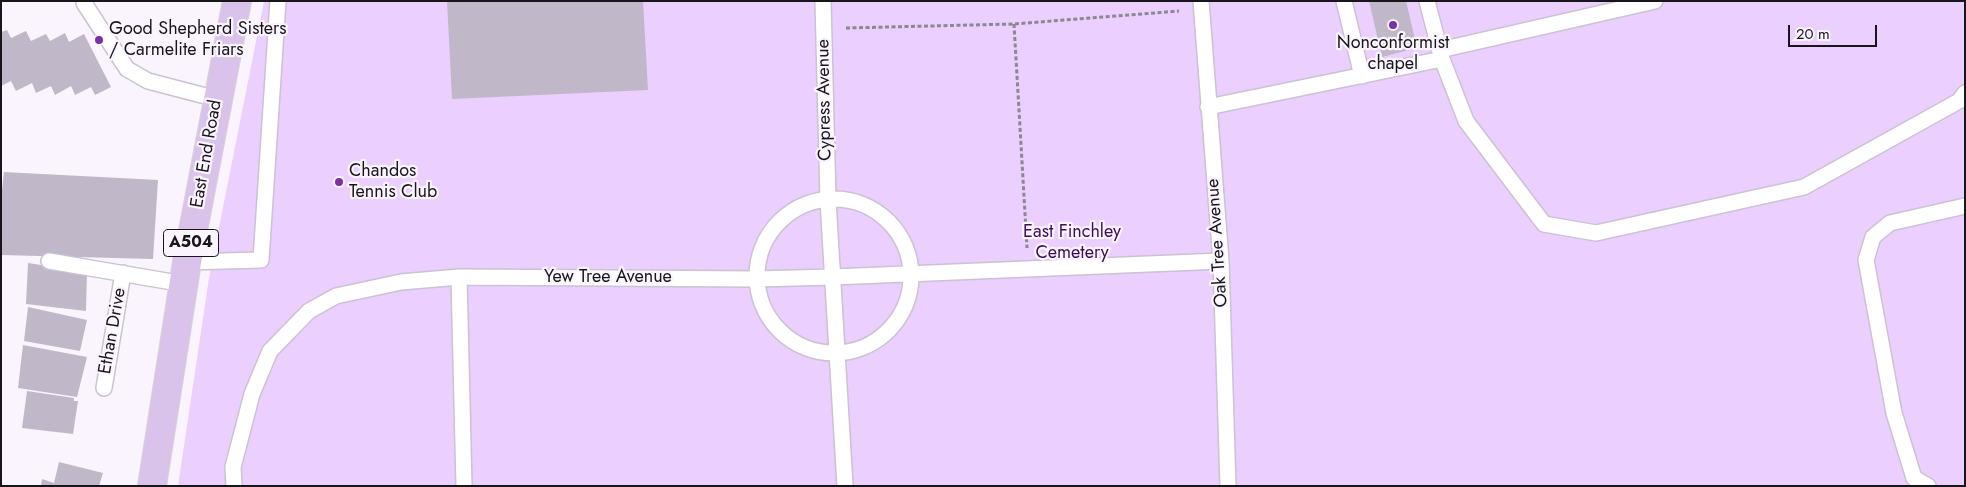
<!DOCTYPE html>
<style>
body{margin:0}
#map{position:relative;width:1966px;height:487px;overflow:hidden;background:#faf4fe;font-family:Jost,sans-serif}
canvas{display:block}
.frame{position:absolute;inset:0;border:2px solid #19161b;pointer-events:none}
.scale{position:absolute;left:1788px;top:25px;width:89px;height:22px;box-sizing:border-box;border:2px solid #19161b;border-top:0;padding-left:6px;font-size:15px;line-height:18px;white-space:nowrap;color:#19161b;-webkit-text-stroke:4px #faf4fe;paint-order:stroke}
</style>
<div id="map">
<canvas width="1966" height="487"></canvas>
<div class="frame"></div>
<div class="scale">20 m</div>
</div>
<script>
const c = document.querySelector('canvas').getContext('2d');
c.lineJoin = 'round';
function fillPath(path, color) { c.fillStyle = color; c.fill(path, 'evenodd'); }
const toPath = rows => new Path2D(rows.map(r => 'M' + r).join(''));
function stroke(path, color, width, dash) { c.strokeStyle = color; c.lineWidth = width; c.lineCap = dash ? 'butt' : 'round'; c.setLineDash(dash || []); c.stroke(path); }
function write(font, color, halo, rows, align = 'center') {
  c.font = font + ' Jost,sans-serif'; c.lineWidth = 4.5; c.setLineDash([]); c.textBaseline = 'middle'; c.strokeStyle = halo; c.fillStyle = color; for (const [text, x, y, turn = 0] of rows) {
    c.save(); c.translate(x, y); c.rotate((+turn || 0) * Math.PI / 180); c.textAlign = isNaN(turn) ? turn : align; if (halo) c.strokeText(text, 0, 0); c.fillText(text, 0, 0); c.restore();
  }
}
const green = toPath([
 [264,1,1965,1,1965,486,178,486,209,278]
]);
const building = toPath([
 [447,1,643,1,648,90,452,99],
 [1369,1,1406,1,1417,48,1382,57],
 [7,30,11,38,26,31,31,41,46,34,50,41,65,33,69,42,84,34,111,87,95,95,91,87,75,95,71,86,55,95,51,86,36,93,32,83,16,91,11,81,1,86,1,32],
 [4,172,158,180,153,259,1,255,1,199],
 [28,263,87,272,86,311,26,304],
 [28,307,87,320,80,351,24,341],
 [23,345,87,357,77,397,18,388],
 [27,391,74,398,74,401,78,401,73,434,22,428],
 [59,462,103,473,99,486,41,486,42,479,54,483]
]);
const path = toPath([
 [1014,24,1027,248],
 [846,28,1014,24,1179,11]
]);
const lane = toPath([
 [823,1,828,200,845,486],
 [1201,1,1221,261,1228,486],
 [1344,1,1362,76],
 [84,3,127,69,148,81,217,99],
 [1440,50,1655,1],
 [1442,59,1466,121,1544,224,1596,233,1804,187,1959,101,1965,93],
 [1208,107,1442,59,1427,1],
 '757 276a77 77 0 1 1 154 0a77 77 0 1 1-154 0Z',
 [49,261,184,284],
 [187,262,261,260,278,1],
 [459,277,464,486],
 [104,388,123,273],
 [234,486,233,467,252,394,270,351,309,311,336,296,401,282,459,277,757,279,833,277,1221,261],
 [1928,486,1914,478,1894,413,1866,260,1873,237,1890,223,1965,206]
]);
const primary = toPath([
 [152,486,187,262,237,1]
]);
const markers = [
 [1393,25,5,"#7931a3"],
 [99,40,5,"#7931a3"],
 [339,182,5,"#7931a3"]
];
const shields = [
 [191,243,55]
];
const shieldNames = [
 ["A504",191,243]
];
const poiNames = [
 ["Good Shepherd Sisters",109,30],
 ["/ Carmelite Friars",109,51],
 ["Nonconformist",1393,44,"center"],
 ["chapel",1393,65,"center"],
 ["Chandos",349,172],
 ["Tennis Club",349,193]
];
const streetNames = [
 ["Cypress Avenue",825,100,-91],
 ["East End Road",207,154,-80],
 ["Oak Tree Avenue",1218,243,-94],
 ["Yew Tree Avenue",608,278],
 ["Ethan Drive",113,331,-80]
];
const parkNames = [
 ["East Finchley",1072,233],
 ["Cemetery",1072,254]
];
fillPath(green, '#eacfff');
fillPath(building, '#c0b8c8');
stroke(lane, '#cbc2d2', 18);
stroke(primary, '#d6d5d6', 30);
stroke(path, '#8c888f', 3, [4, 2.5]);
stroke(lane, '#fff', 15);
stroke(primary, '#dac3eb', 28);
for (const [x, y, r, color] of markers) { const dot = new Path2D(); dot.arc(x, y, r, 0, 2 * Math.PI); c.fillStyle = color; c.fill(dot); stroke(dot, '#faf4fe', 2); }
for (const [x, y, w] of shields) { const box = new Path2D(); box.roundRect(x - w / 2, y - 13.5, w, 27, 4); c.fillStyle = '#faf4fe'; c.fill(box); stroke(box, '#19161b', 1); }
write('bold 16px', '#19161b', null, shieldNames);
write('18px', '#19161b', '#faf4fe', poiNames, 'left');
write('18px', '#19161b', '#faf4fe', streetNames);
write('18px', '#3f0b5a', '#faf4fe', parkNames);
</script>
